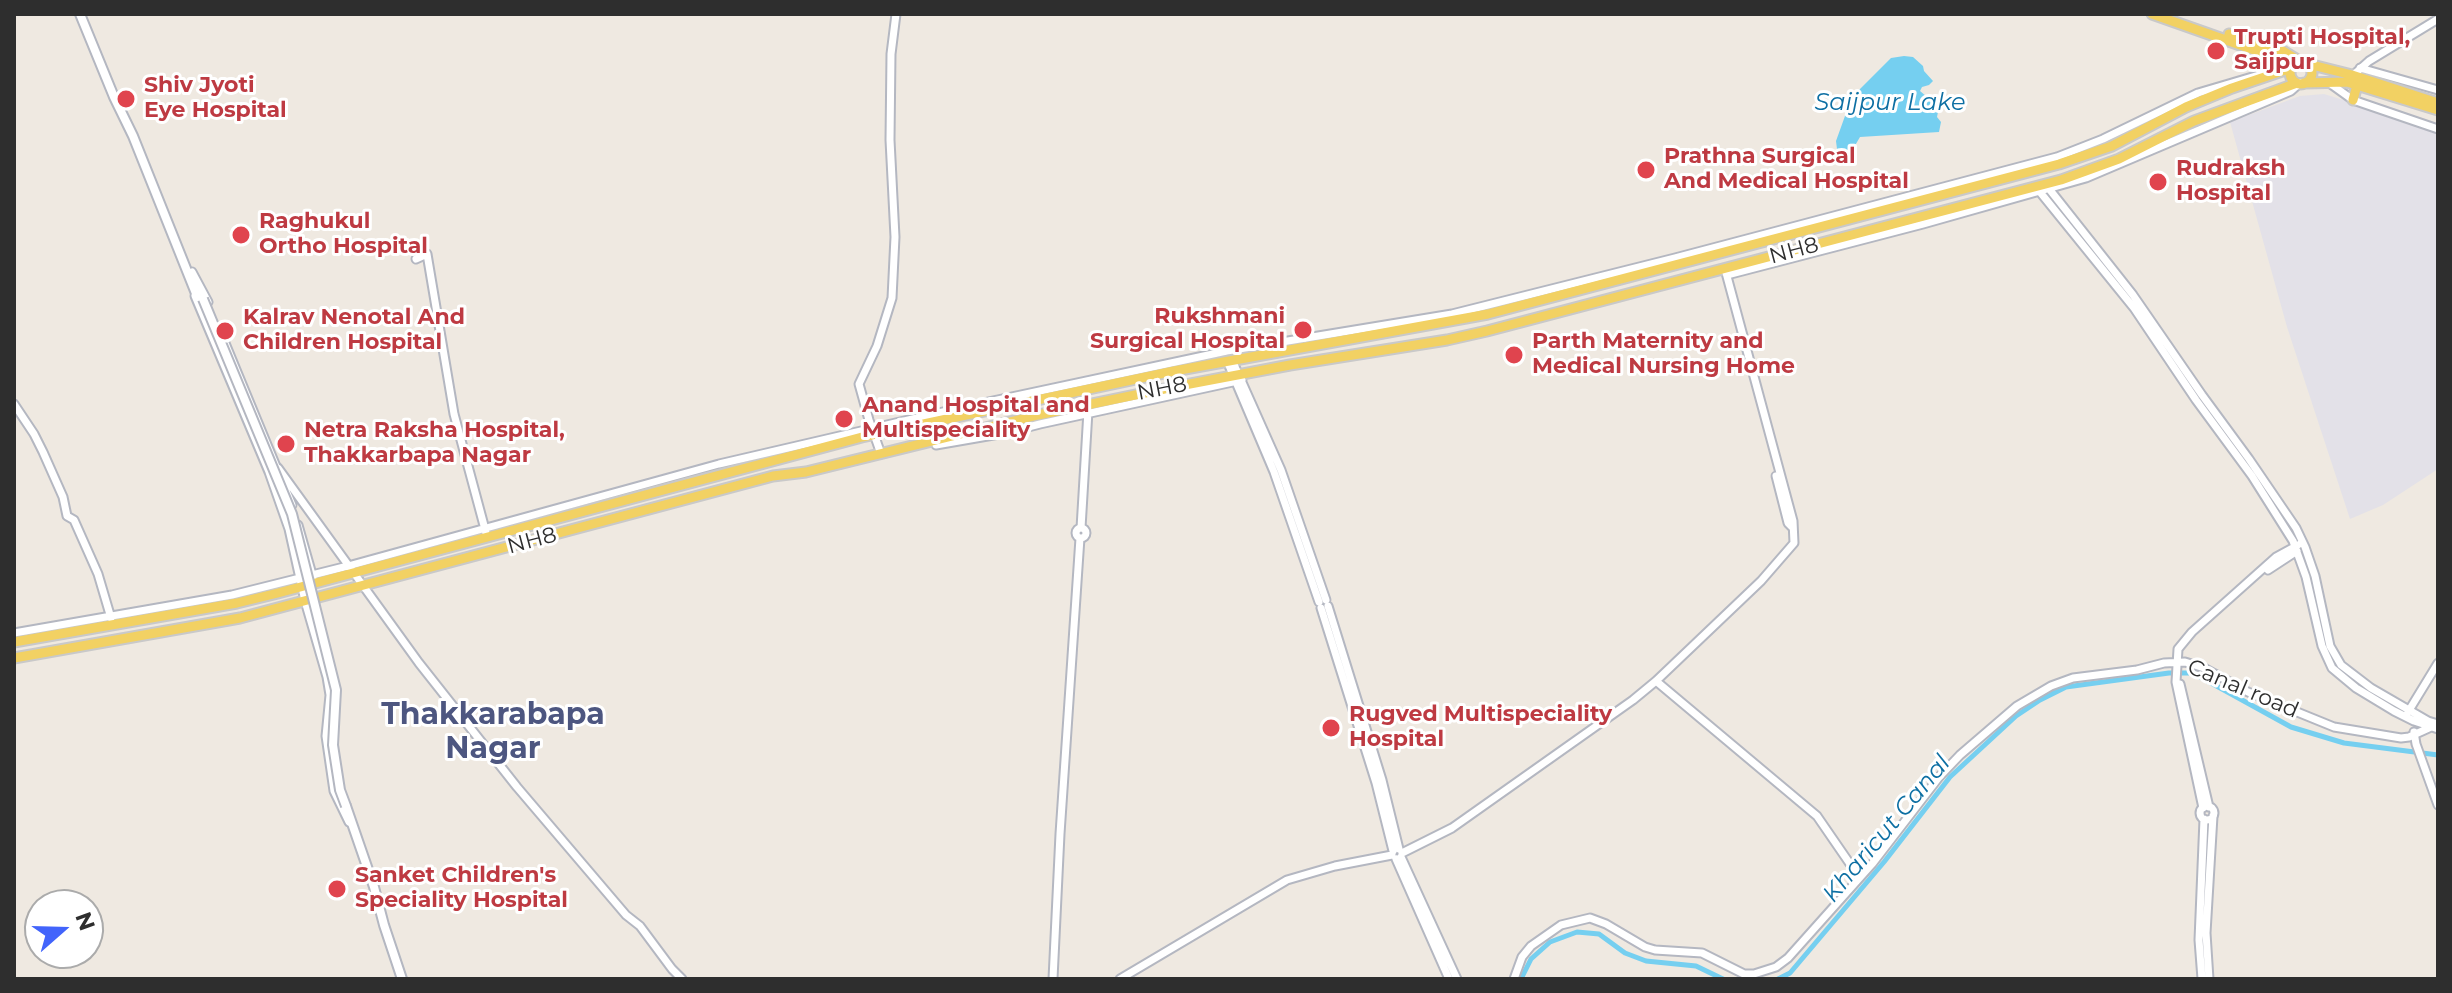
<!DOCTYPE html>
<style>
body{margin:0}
#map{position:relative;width:2452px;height:993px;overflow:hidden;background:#efe9e1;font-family:Montserrat,sans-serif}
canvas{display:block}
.frame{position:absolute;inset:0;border:16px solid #2e2e2e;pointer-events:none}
.north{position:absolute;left:24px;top:889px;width:80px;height:80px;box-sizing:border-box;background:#fff;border:2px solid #ababab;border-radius:50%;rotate:70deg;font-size:22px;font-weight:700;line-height:32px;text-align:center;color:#2e2e2e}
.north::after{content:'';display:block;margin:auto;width:28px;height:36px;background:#4264fb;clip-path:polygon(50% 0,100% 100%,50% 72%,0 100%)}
</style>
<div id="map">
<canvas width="2452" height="993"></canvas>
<div class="frame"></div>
<div class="north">N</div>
</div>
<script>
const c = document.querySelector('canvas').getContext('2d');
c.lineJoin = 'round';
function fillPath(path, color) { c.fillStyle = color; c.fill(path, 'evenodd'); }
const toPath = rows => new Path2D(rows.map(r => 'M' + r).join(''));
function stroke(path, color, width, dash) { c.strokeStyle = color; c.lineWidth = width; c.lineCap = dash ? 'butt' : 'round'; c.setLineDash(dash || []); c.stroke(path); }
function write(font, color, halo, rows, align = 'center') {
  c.font = font + ' Montserrat,sans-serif'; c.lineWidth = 6; c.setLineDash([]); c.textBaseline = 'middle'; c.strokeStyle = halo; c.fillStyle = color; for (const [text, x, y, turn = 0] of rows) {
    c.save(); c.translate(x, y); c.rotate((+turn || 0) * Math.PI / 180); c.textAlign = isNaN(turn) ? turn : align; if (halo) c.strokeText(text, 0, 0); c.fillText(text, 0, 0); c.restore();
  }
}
const industrial = toPath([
 [2324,94,2438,129,2438,469,2383,505,2350,519,2287,327,2230,122,2300,96]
]);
const water = toPath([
 [1904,56,1913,57,1923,66,1924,71,1933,81,1929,85,1922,87,1920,91,1939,107,1937,117,1941,122,1939,132,1860,137,1850,154,1842,154,1837,149,1836,141,1845,116,1858,91,1891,58]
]);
const canal = toPath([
 [1521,979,1531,959,1550,942,1577,932,1599,934,1625,953,1646,961,1696,966,1723,979],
 [1778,979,1790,973,1884,862,1950,777,2016,716,2040,700,2066,687,2169,673,2193,673,2291,727,2344,743,2438,755]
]);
const tertiary = toPath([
 [2360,68,2438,90],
 [2351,77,2369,61,2438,19],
 [2328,82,2353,100,2438,129],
 [2042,185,2040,192,2134,308,2196,400,2252,476,2293,541,2306,577,2322,646,2332,668,2356,688,2394,711,2414,721,2438,729],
 [2042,185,2050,190,2133,295,2202,395,2249,459,2296,528,2305,547,2315,576,2330,646,2341,665,2371,688,2428,721,2438,724],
 [416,259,427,254,454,414,486,533],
 [192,272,208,302],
 [1727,275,1923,224,2086,178,2291,91,2300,83],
 [195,296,269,472,289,529,305,601,327,677,330,695,326,736,334,791,349,822],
 [225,343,292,505],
 [1232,360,1281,470,1326,600],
 [1227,361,1274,472,1319,602],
 [14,404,34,434,43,452,63,497,67,516,74,520,98,574,111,618],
 [936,445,1005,433,1040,424,1242,380],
 [881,454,869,420,859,384,877,346,892,298,895,237,890,140,891,54,896,14],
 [269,472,278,468,419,663,517,787,626,915,640,926,672,969,682,979],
 [1776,476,1788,523,1792,527],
 [298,525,313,578],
 '1076 533a5 5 0 1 1 10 0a5 5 0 1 1-10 0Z',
 [1081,528,1088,411],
 [2268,570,2297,551],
 [1328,606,1382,780,1399,849],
 [1321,608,1376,783,1393,851],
 [14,633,232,595,348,566,719,464,960,408,1227,351,1452,314,1675,258,2057,157,2103,139,2198,93,2286,67],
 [1656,681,1817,816,1859,877],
 [2180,684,2209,807],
 [2408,712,2438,663],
 [2414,732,2416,744,2438,805],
 '2200 813a7 7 0 1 1 14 0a7 7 0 1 1-14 0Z',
 [2203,808,2176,682,2178,649,2192,632,2276,557,2298,545],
 [1402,853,1452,828,1633,700,1656,681,1761,581,1794,543,1793,521,1725,269],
 [1401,857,1457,979],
 [1396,859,1449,979],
 [1053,979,1060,834,1080,538],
 [1120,979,1287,880,1335,866,1392,855],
 [1514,979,1522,957,1531,946,1561,925,1590,918,1606,924,1645,947,1655,950,1702,953,1744,974,1754,974,1776,967,1788,958,1872,864,1939,777,1960,755,2017,706,2051,686,2073,678,2137,670,2164,663,2185,662,2204,668,2248,692,2334,727,2401,738,2409,737,2431,727],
 [2202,979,2199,940,2204,819],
 [2209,979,2206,933,2213,816]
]);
const secondary = toPath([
 [80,14,114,97,133,136,199,301],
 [346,806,374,887,384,925,402,979]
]);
const primary = toPath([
 [2152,14,2294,64],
 [2229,34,2283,51,2301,62],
 '2290 73a11 11 0 1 1 22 0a11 11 0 1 1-22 0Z',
 [2308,64,2352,75,2438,103],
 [2304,83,2347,82,2438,110],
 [2353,100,2357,85],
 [14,642,237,603,278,593,862,437,1174,371,1488,314,2059,164,2112,146,2186,107,2232,88,2291,68],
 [14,658,240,618,773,476,806,472,1038,415,1174,387,1290,365,1447,340,1487,331,2061,180,2119,159,2194,121,2297,83]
]);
const secondaryBridge = toPath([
 [203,299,292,514,336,690,333,745,340,790,346,806]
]);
const markers = [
 [2216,51,10,"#e0444e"],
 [126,99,10,"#e0444e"],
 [1646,170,10,"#e0444e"],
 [2158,182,10,"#e0444e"],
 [241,235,10,"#e0444e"],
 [1303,330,10,"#e0444e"],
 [225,331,10,"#e0444e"],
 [1514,355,10,"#e0444e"],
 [844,419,10,"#e0444e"],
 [286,444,10,"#e0444e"],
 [1331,728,10,"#e0444e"],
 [337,889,10,"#e0444e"]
];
const healthNames = [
 ["Trupti Hospital,",2234,38],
 ["Saijpur",2234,63],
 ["Shiv Jyoti",144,86],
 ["Eye Hospital",144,111],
 ["Prathna Surgical",1664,157],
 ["And Medical Hospital",1664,182],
 ["Rudraksh",2176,169],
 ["Hospital",2176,194],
 ["Raghukul",259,222],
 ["Ortho Hospital",259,247],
 ["Rukshmani",1285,317,"right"],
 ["Surgical Hospital",1285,342,"right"],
 ["Kalrav Nenotal And",243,318],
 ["Children Hospital",243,343],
 ["Parth Maternity and",1532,342],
 ["Medical Nursing Home",1532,367],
 ["Anand Hospital and",862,406],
 ["Multispeciality",862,431],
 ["Netra Raksha Hospital,",304,431],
 ["Thakkarbapa Nagar",304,456],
 ["Rugved Multispeciality",1349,715],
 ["Hospital",1349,740],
 ["Sanket Children's",355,876],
 ["Speciality Hospital",355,901]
];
const streetNames = [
 ["NH8",1794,251,-15],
 ["NH8",1162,389,-11],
 ["NH8",532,541,-15],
 ["Canal road",2243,689,23]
];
const waterNames = [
 ["Saijpur Lake",1890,103],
 ["Kharicut Canal",1887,829,-50]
];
const districtNames = [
 ["Thakkarabapa",493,715],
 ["Nagar",493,749]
];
fillPath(industrial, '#e3e1e8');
fillPath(water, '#75cff0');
stroke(canal, '#75cff0', 5);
stroke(tertiary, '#b4b7c1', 11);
stroke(secondary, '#b4b7c1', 12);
stroke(primary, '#c9c9c9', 13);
stroke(tertiary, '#fff', 7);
stroke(secondary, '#fff', 8);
stroke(primary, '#f2d163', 9);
stroke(secondaryBridge, '#b4b7c1', 12, []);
stroke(secondaryBridge, '#fff', 8);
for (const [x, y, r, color] of markers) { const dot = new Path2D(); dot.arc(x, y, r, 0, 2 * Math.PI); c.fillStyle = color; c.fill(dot); stroke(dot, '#fff', 3); }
write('bold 22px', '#be3a42', '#fff', healthNames, 'left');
write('22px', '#2e2e2e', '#fff', streetNames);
write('italic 24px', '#0d6fa3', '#fff', waterNames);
write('bold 30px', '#4d5680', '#fff', districtNames);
</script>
